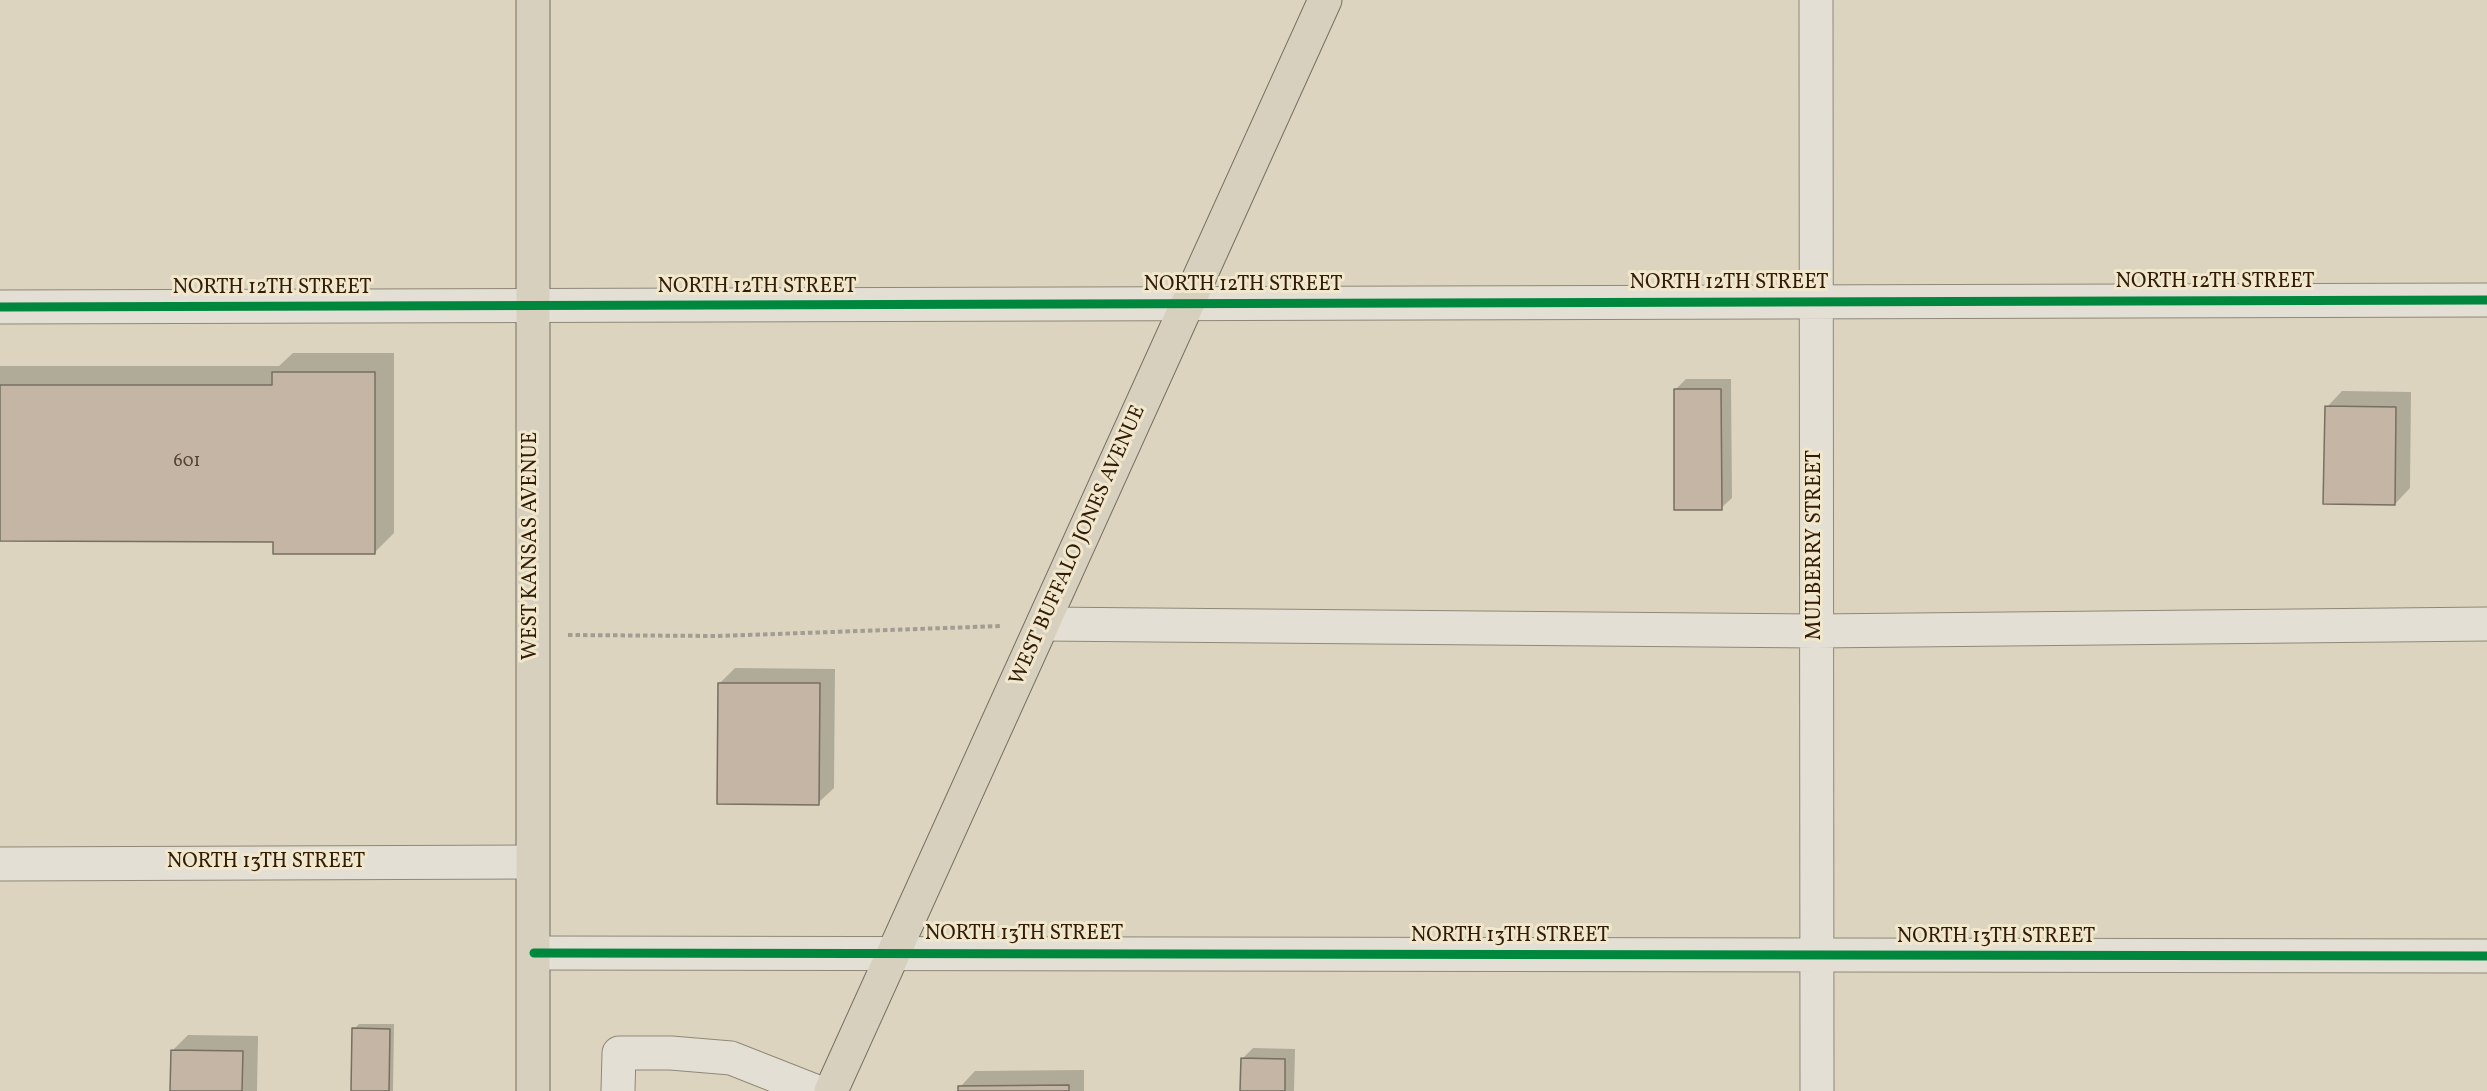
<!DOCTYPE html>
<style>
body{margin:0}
canvas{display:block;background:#dcd4be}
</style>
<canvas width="2487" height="1091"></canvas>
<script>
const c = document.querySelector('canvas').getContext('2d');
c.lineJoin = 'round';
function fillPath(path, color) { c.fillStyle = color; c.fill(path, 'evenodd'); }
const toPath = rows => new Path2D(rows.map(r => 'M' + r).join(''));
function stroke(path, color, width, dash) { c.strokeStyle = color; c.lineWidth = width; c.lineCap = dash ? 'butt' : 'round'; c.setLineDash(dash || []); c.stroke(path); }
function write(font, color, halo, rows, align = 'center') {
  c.font = font + ' Vollkorn,serif'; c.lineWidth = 6; c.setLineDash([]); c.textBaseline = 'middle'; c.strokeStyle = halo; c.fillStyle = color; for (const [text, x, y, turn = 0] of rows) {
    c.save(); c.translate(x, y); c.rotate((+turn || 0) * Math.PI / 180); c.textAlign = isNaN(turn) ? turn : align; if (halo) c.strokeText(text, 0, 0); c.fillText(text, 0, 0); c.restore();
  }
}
const shadow = toPath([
 [293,353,394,353,394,533,374,553,275,540,0,540,0,366,279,366],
 [1686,379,1731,379,1732,498,1721,508,1675,390],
 [2342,391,2411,392,2410,488,2395,504,2327,407],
 [735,668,835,669,834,788,818,803,719,684],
 [359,1024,394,1024,393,1091,353,1091,354,1029],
 [188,1035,258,1036,257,1091,172,1091,172,1051],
 [1253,1048,1295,1049,1294,1091,1241,1091,1242,1059],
 [1084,1070,1084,1091,960,1091,960,1087,975,1071]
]);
const building = toPath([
 [272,372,375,372,375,554,273,554,273,542,0,541,0,385,272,385,272,372],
 [1674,389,1721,389,1722,510,1674,510,1674,389],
 [2325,406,2396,407,2395,505,2323,504,2325,406],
 [718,683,820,683,819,805,717,804,718,683],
 [352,1028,390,1029,389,1091,351,1091,352,1028],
 [171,1050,243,1051,242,1091,170,1091,171,1050],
 [1241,1058,1285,1059,1285,1091,1240,1091,1241,1058],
 [1069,1085,1069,1091,958,1091,958,1086,1069,1085]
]);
const path = toPath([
 [568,635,718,636,1002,626]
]);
const minor = toPath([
 [1816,0,1817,1091],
 [0,307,2487,300],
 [1043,624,1816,631,2487,624],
 [0,864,532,862],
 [534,953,2487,956],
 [618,1091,619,1053,671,1053,731,1058,815,1091]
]);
const major = toPath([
 [533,0,533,1091],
 [831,1091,1325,0]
]);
const cycleway = toPath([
 [0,307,2487,300],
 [534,953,2487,956]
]);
const numberNames = [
 ["601",187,463]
];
const streetNames = [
 ["NORTH 12TH STREET",2215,283],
 ["NORTH 12TH STREET",1729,284],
 ["NORTH 12TH STREET",1243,286],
 ["NORTH 12TH STREET",757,288],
 ["NORTH 12TH STREET",272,289],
 ["MULBERRY STREET",1816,545,-90],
 ["WEST KANSAS AVENUE",532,546,-90],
 ["WEST BUFFALO JONES AVENUE",1079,546,-66],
 ["NORTH 13TH STREET",266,863],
 ["NORTH 13TH STREET",1024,935],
 ["NORTH 13TH STREET",1510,937],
 ["NORTH 13TH STREET",1996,938]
];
fillPath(shadow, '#0003');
fillPath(building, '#c4b5a5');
stroke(building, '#776f61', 1.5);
stroke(minor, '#8f8879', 35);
stroke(major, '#776f61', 35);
stroke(path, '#a29d92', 4, [4.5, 3]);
stroke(minor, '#e4dfd4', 33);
stroke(major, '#d8d0bf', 33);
stroke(cycleway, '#00873e', 9);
write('18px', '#56422f', null, numberNames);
write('21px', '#311c08', '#f1e7cc', streetNames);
</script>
